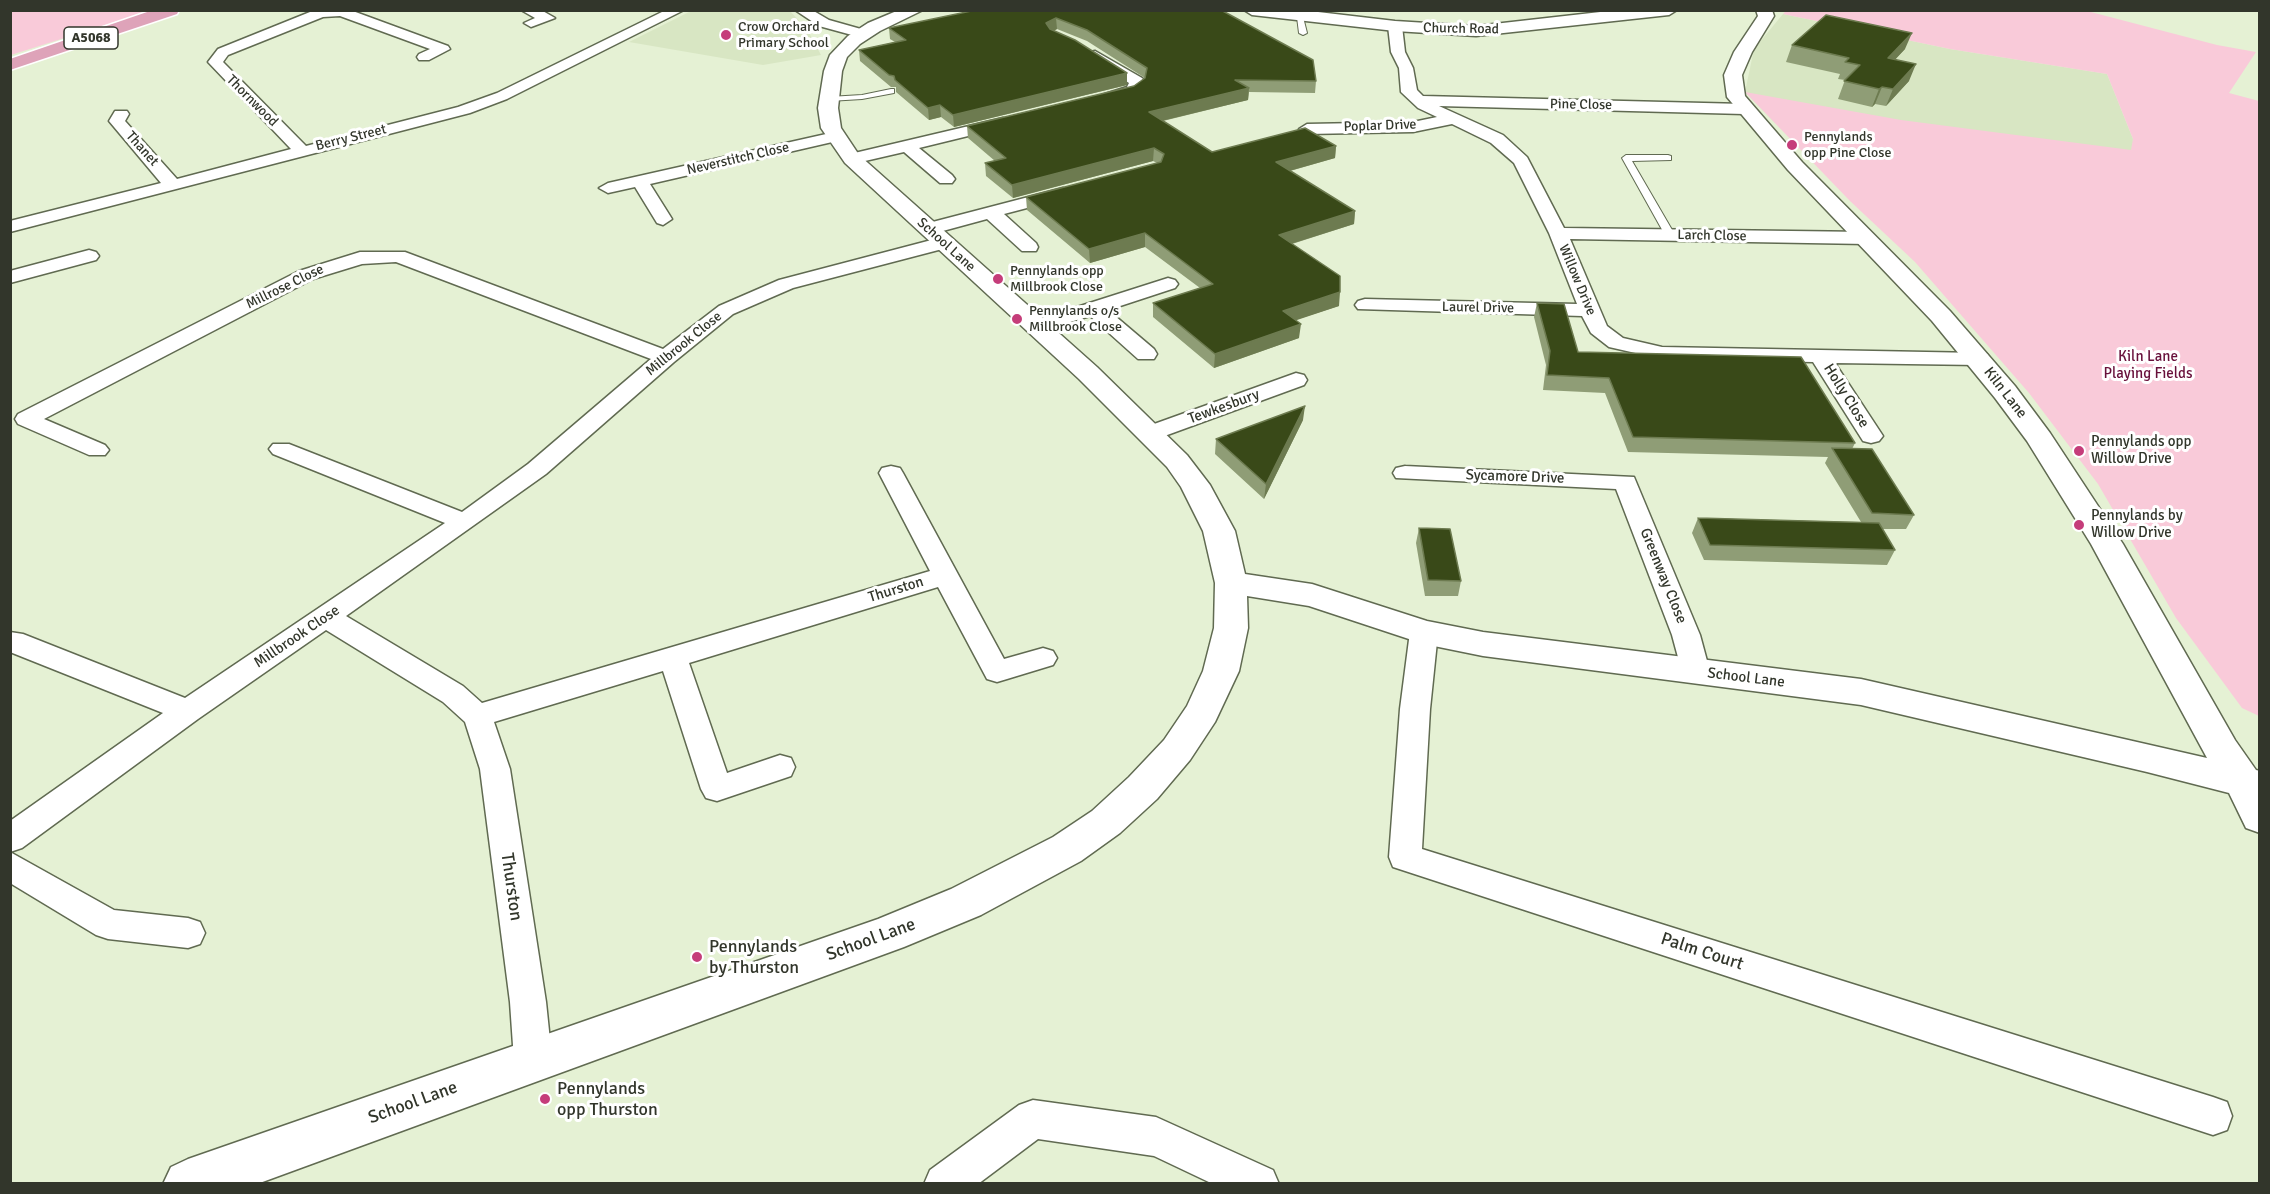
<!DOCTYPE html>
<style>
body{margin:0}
#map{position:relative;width:2270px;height:1194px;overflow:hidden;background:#e5f1d4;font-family:Signika,sans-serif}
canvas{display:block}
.frame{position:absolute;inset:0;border:12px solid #32362b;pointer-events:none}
</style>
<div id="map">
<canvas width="2270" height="1194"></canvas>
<div class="frame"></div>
</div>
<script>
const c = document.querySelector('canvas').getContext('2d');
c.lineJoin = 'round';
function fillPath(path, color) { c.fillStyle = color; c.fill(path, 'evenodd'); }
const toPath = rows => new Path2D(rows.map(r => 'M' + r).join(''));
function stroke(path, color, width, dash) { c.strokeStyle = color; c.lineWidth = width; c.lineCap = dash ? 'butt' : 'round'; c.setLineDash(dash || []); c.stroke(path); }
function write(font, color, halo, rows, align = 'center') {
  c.font = font + ' Signika,sans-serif'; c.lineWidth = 6; c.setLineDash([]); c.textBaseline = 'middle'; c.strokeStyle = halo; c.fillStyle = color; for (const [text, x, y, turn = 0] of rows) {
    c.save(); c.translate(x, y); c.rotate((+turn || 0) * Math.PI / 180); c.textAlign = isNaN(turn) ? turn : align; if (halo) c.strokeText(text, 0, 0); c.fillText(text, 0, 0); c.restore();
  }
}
const built = toPath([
 [693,10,790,11,807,29,821,55,763,65,629,42],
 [1783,14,1950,49,2107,74,2133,139,2126,257,1775,123,1745,92,1754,49]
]);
const green = toPath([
 [11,10,149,10,149,11,11,55],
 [1787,10,2087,11,2217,45,2256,52,2229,93,2259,101,2259,716,2242,708,2176,618,2098,484,2029,393,1915,262,1850,201,1745,92,1901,120,2131,150,2133,139,2107,74,1950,49,1783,14]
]);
const lane = toPath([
 [1300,15,1303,17,1307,33,1303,35,1299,33,1297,17,1300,15],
 [891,89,894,89,894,93,862,99,829,101,825,99,829,97,862,95,891,89],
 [1668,155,1671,156,1671,160,1632,161,1675,235,1670,238,1665,235,1622,158,1626,155,1668,155]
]);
const street = toPath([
 [315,10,350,10,448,46,450,49,429,60,419,60,417,57,419,54,430,49,340,16,323,17,228,55,223,62,306,146,458,107,497,93,666,10,684,10,507,99,470,113,10,232,10,221,161,183,109,121,115,111,127,111,129,114,125,121,177,179,291,149,208,62,218,49,315,10],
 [521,10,541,10,555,18,531,27,524,23,535,18,521,10],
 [795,10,812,10,829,20,868,31,870,34,863,38,819,26,795,10],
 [1395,22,1402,26,1405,52,1413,68,1417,90,1423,96,1744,104,1752,109,1744,114,1439,106,1503,135,1527,157,1564,228,1867,232,1876,238,1867,244,1570,239,1607,326,1623,338,1662,347,1979,353,1987,354,1990,359,1987,364,1979,365,1835,363,1883,436,1879,441,1871,443,1863,441,1813,362,1662,359,1609,347,1591,333,1582,316,1358,309,1355,305,1358,301,1365,299,1577,304,1549,233,1514,163,1491,143,1452,124,1413,132,1307,134,1299,129,1307,124,1413,122,1437,117,1418,108,1401,92,1399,68,1391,52,1388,26,1395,22],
 [1095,51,1142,78,1145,81,1139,93,1108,103,1102,101,1100,98,1102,95,1127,87,1129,83,1090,58,1088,55,1090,52,1095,51],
 [1003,118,1009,120,1011,123,1009,126,919,148,952,175,955,179,952,183,940,183,904,152,852,164,844,159,846,155,1003,118],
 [835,132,843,137,841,140,650,184,672,219,663,225,657,223,635,187,608,193,599,188,608,183,835,132],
 [1063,188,1072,193,1069,197,1004,214,1036,243,1038,247,1036,251,1022,251,987,219,928,235,919,229,921,225,1063,188],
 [943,237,950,239,952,243,950,247,793,288,733,314,674,362,546,474,346,616,463,686,482,703,930,571,879,473,882,468,891,466,900,468,903,473,1004,659,1043,648,1053,651,1057,658,1053,665,1007,679,997,682,987,679,938,587,689,663,727,773,780,755,791,758,795,767,791,776,717,801,706,798,701,789,663,671,494,722,510,769,546,1002,552,1060,546,1073,533,1078,520,1073,514,1060,510,1002,480,769,465,722,443,702,326,630,198,719,22,848,10,852,10,821,163,713,10,652,10,632,23,634,185,698,445,523,273,454,269,449,273,444,289,444,462,512,528,464,651,359,396,262,362,264,313,279,44,419,105,445,109,450,105,455,89,455,18,424,15,419,18,414,299,271,360,252,405,252,663,349,719,306,779,280,943,237],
 [89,250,96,252,99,256,96,260,10,283,10,271,89,250],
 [1168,278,1175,280,1178,284,1175,288,1108,310,1154,349,1157,354,1154,359,1138,359,1090,316,1037,332,1030,330,1027,326,1030,322,1168,278],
 [1296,373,1304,375,1307,380,1304,385,1159,438,1143,438,1139,433,1143,428,1296,373],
 [1405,466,1634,477,1700,635,1710,672,1706,679,1696,682,1686,679,1682,672,1672,635,1616,489,1396,478,1393,473,1396,468,1405,466],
 [1424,622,1434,625,1438,632,1430,709,1422,849,2213,1097,2227,1102,2232,1116,2227,1130,2213,1135,1393,867,1389,857,1400,709,1410,632,1414,625,1424,622],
 [10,852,114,910,188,918,200,922,205,933,200,944,188,948,108,939,96,935,10,883,10,852],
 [1033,1100,1156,1117,1273,1170,1279,1184,1213,1184,1154,1156,1038,1139,978,1184,924,1184,930,1170,1019,1105,1033,1100]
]);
const secondary = toPath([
 [899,10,923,10,880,31,860,44,847,57,842,71,838,108,841,128,859,155,1097,367,1187,455,1210,485,1235,531,1245,574,1312,584,1427,621,1483,632,1861,679,2207,758,2091,544,2027,441,1995,398,1932,321,1788,170,1727,97,1724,75,1734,52,1758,16,1756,10,1772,10,1774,16,1752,52,1742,75,1745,96,1802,162,1950,311,2015,386,2050,433,2123,544,2235,740,2256,770,2260,771,2260,833,2246,828,2229,793,2147,772,1861,705,1483,656,1424,644,1309,606,1247,596,1248,628,1239,671,1215,722,1190,760,1157,799,1120,833,1081,861,981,915,904,947,257,1184,163,1184,171,1167,188,1159,878,919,951,889,1053,837,1092,811,1129,777,1164,740,1187,706,1203,671,1214,628,1215,583,1203,531,1181,487,1167,467,1079,379,845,163,821,128,818,108,824,71,830,55,848,36,868,23,899,10],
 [1244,10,1301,10,1395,21,1476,26,1618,10,1677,10,1669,15,1476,36,1395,31,1252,15,1244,10]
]);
const primary = toPath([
 [153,10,179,10,177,14,10,70,10,59,153,10]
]);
const wall = toPath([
 [976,10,1221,10,1316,81,1315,93,1249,92,1248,100,1163,121,1212,152,1336,146,1335,158,1290,171,1355,211,1354,224,1292,244,1339,306,1295,320,1299,338,1214,368,1153,317,1153,303,1200,288,1145,247,1090,263,1027,210,1026,197,1157,163,1153,161,1013,198,986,176,985,163,995,161,968,138,967,126,1134,86,1145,78,1087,41,1057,29,1054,31,1127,73,1127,85,954,127,941,117,929,120,896,92,896,87,891,87,860,61,859,50,895,42,890,39,889,28],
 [1792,45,1905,49,1895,59,1909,81,1886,106,1875,104,1872,107,1838,99,1845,80,1838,79,1840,74,1786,62],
 [1537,303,1578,352,1855,443,1852,449,1914,515,1906,529,1882,529,1895,550,1887,565,1704,560,1692,533,1698,518,1861,522,1825,463,1828,457,1628,452,1605,393,1543,390,1546,365,1534,317],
 [1303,420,1264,499,1215,454,1216,439],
 [1419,528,1461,581,1458,596,1425,596,1416,543]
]);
const shadedWall = toPath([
 [1056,18,1057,29,1047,34,1046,23],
 [1912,33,1905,49,1881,75,1888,58],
 [1916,64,1909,81,1886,106,1893,89],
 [1127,73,1127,85,954,127,953,115],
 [1882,87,1875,104,1872,107,1879,89],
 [1249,88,1248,100,1149,124,1149,112],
 [940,105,941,117,929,120,928,108],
 [1336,146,1335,158,1275,175,1276,162],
 [1154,148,1153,161,1013,198,1012,185],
 [1355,211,1354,224,1278,248,1279,235],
 [1145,233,1145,247,1090,263,1089,249],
 [1340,292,1339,306,1282,325,1283,311],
 [1301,324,1299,338,1214,368,1215,354],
 [1305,406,1303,420,1264,499,1266,484]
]);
const building = toPath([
 [976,10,1221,10,1313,60,1316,81,1235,80,1249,88,1149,112,1212,152,1305,128,1336,146,1276,162,1355,211,1279,235,1340,276,1340,292,1283,311,1301,324,1215,354,1153,303,1213,284,1145,233,1089,249,1026,197,1161,162,1164,154,1154,148,1012,185,985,163,1006,158,967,126,1134,86,1145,78,1147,68,1087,30,1056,18,1046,23,1050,29,1075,40,1127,73,953,115,940,105,928,108,895,80,894,76,889,75,859,50,906,40,889,28,976,10],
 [1826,15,1912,33,1888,58,1916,64,1893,89,1882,87,1879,89,1844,81,1860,65,1845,62,1849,58,1792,45,1826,15],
 [1537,303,1564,304,1578,352,1801,357,1855,443,1633,437,1609,378,1547,375,1550,351,1537,303],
 [1305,406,1266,484,1216,439,1240,430,1305,406],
 [1832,448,1872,449,1914,515,1872,513,1832,448],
 [1698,518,1879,523,1895,550,1710,545,1698,518],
 [1419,528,1450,529,1461,581,1428,580,1419,528]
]);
const markers = [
 [726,35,6,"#c53d7a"],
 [1792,145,6,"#c53d7a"],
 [998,279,6,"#c53d7a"],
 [1017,319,6,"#c53d7a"],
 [2079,451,6,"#c53d7a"],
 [2079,525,6,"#c53d7a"],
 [697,957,6,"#c53d7a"],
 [545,1099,6,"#c53d7a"]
];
const farPoinames = [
 ["Crow Orchard",738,27],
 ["Primary School",738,43],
 ["Pennylands",1804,137],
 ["opp Pine Close",1804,153],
 ["Pennylands opp",1010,271],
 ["Millbrook Close",1010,287],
 ["Pennylands o/s",1029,311],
 ["Millbrook Close",1029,327]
];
const farStreetnames = [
 ["Church Road",1461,29,1],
 ["Thornwood",252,101,45],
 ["Pine Close",1581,105,1],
 ["Poplar Drive",1380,126,-2],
 ["Berry Street",351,138,-14],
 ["Thanet",142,149,48],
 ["Neverstitch Close",738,159,-13],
 ["Larch Close",1712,236,1],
 ["School Lane",946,245,42],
 ["Willow Drive",1577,280,67],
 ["Millrose Close",285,287,-26],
 ["Laurel Drive",1478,308,1],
 ["Millbrook Close",684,344,-39]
];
const shields = [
 [91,38,54]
];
const shieldNames = [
 ["A5068",91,38]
];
const parkNames = [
 ["Kiln Lane",2148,357],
 ["Playing Fields",2148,374]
];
const streetNames = [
 ["Kiln Lane",2005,393,52],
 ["Holly Close",1846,396,58],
 ["Tewkesbury",1224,407,-20],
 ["Sycamore Drive",1515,477,2],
 ["Greenway Close",1663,576,68],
 ["Thurston",896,590,-17],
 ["Millbrook Close",297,637,-34],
 ["School Lane",1746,678,7]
];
const poiNames = [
 ["Pennylands opp",2091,442],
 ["Willow Drive",2091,459],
 ["Pennylands by",2091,516],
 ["Willow Drive",2091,533]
];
const nearStreetnames = [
 ["Thurston",511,887,82],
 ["School Lane",871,940,-20],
 ["Palm Court",1702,952,18],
 ["School Lane",413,1103,-20]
];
const nearPoinames = [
 ["Pennylands",709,947],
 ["by Thurston",709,968],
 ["Pennylands",557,1089],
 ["opp Thurston",557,1110]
];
fillPath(built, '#d8e6c3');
fillPath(green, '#f9cad9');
stroke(lane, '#606a51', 2);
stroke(street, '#606a51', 3);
stroke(secondary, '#606a51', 3);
stroke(primary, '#fff', 3);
fillPath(lane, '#fff');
fillPath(street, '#fff');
fillPath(secondary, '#fff');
fillPath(primary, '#dea3b9');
fillPath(wall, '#8f9d76');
fillPath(shadedWall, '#6d7b50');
fillPath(building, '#394918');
stroke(building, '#6d7b50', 1.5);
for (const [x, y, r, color] of markers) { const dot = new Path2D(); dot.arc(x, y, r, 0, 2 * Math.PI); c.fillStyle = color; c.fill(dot); stroke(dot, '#fff', 2); }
write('14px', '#32362b', '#fff', farPoinames, 'left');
write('14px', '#32362b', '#fff', farStreetnames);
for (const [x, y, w] of shields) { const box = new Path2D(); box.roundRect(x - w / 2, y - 11, w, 22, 4.5); c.fillStyle = '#fff'; c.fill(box); stroke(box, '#32362b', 1.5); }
write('bold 14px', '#32362b', null, shieldNames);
write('15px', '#68103b', '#fff', parkNames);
write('15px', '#32362b', '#fff', streetNames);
write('15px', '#32362b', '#fff', poiNames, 'left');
write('18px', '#32362b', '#fff', nearStreetnames);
write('18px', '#32362b', '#fff', nearPoinames, 'left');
</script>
